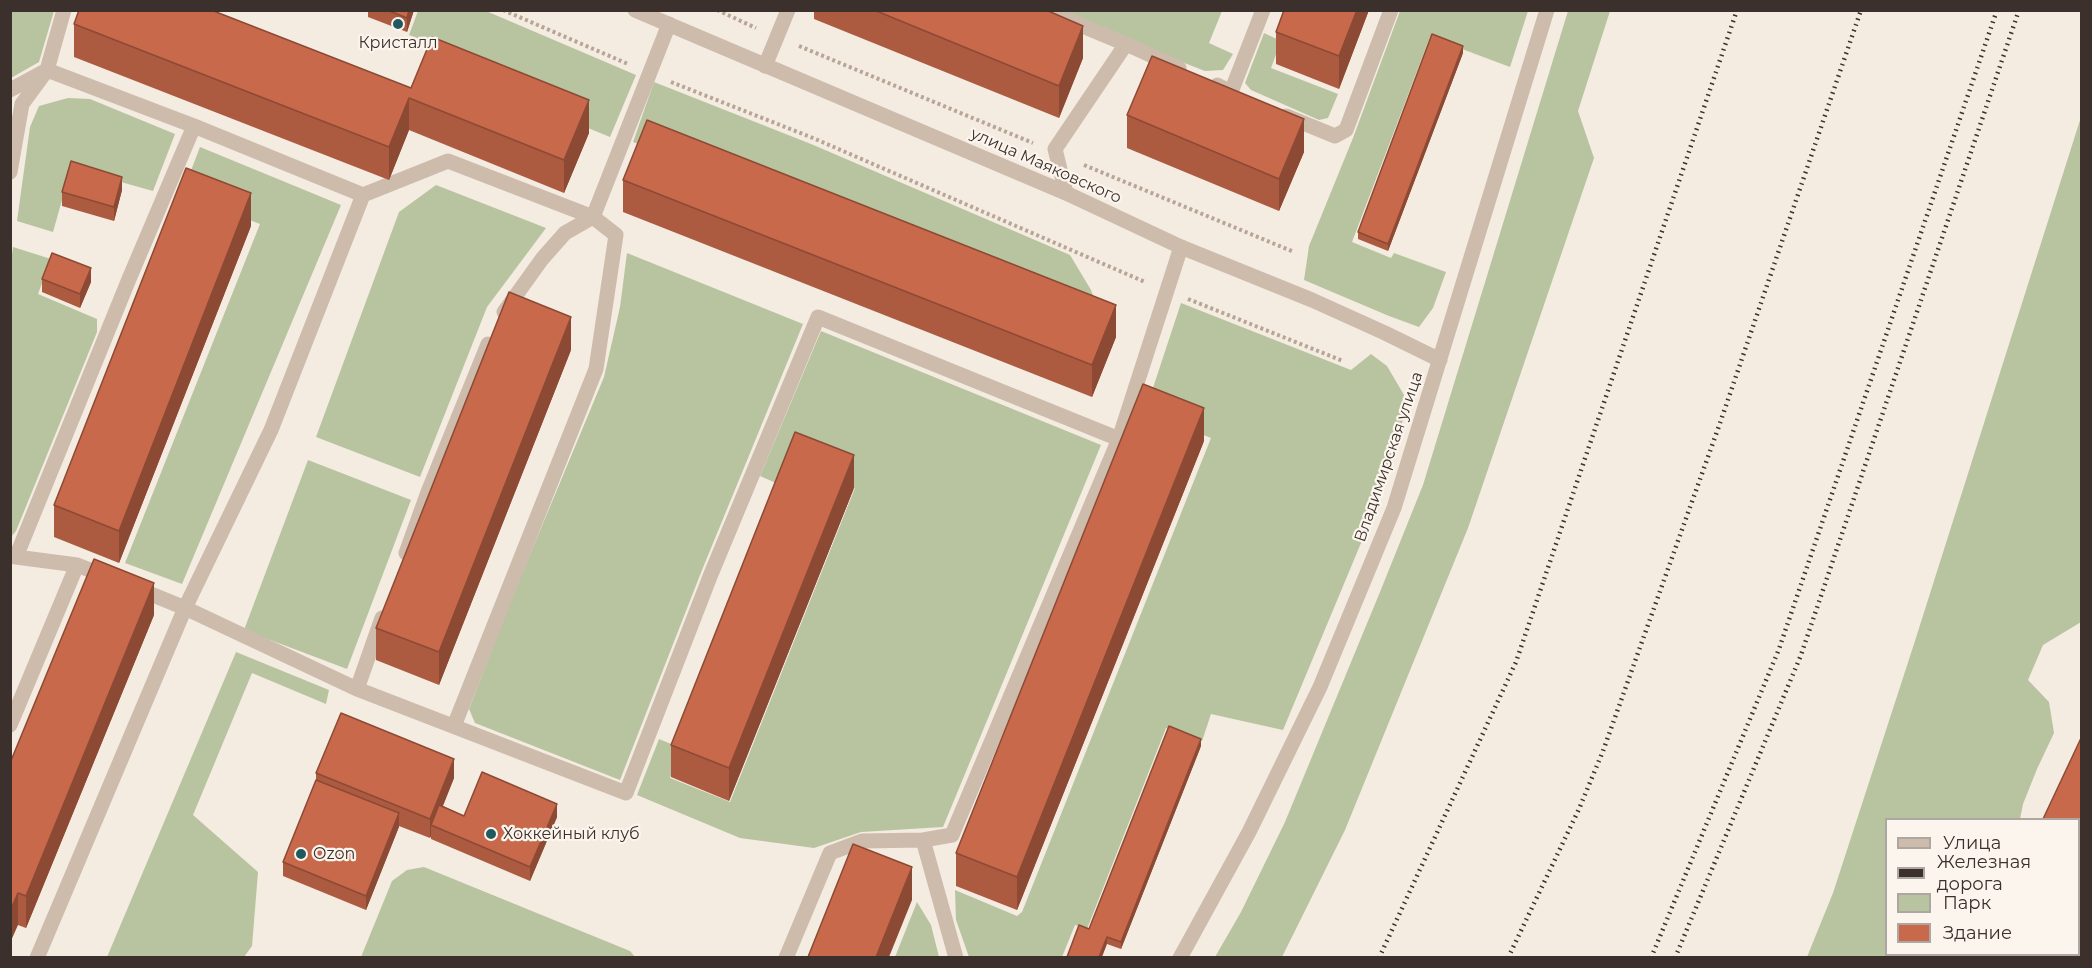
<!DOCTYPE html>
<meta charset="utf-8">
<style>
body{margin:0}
#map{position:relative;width:2092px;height:968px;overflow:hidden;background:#f4ebe1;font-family:Montserrat,sans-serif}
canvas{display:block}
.frame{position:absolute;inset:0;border:12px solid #3b302b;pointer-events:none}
.legend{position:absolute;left:1885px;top:818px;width:195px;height:138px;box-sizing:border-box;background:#fbf5ee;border:2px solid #aea6a0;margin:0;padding:8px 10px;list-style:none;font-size:18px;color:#3b302b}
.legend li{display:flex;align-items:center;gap:12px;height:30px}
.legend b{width:30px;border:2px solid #aea6a0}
</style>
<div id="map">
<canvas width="2092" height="968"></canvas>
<div class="frame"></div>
<ul class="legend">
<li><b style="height:8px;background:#cdbbac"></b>Улица</li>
<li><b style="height:8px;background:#3b302b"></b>Железная дорога</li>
<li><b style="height:16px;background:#b8c4a0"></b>Парк</li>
<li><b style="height:16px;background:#c8694b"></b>Здание</li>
</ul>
</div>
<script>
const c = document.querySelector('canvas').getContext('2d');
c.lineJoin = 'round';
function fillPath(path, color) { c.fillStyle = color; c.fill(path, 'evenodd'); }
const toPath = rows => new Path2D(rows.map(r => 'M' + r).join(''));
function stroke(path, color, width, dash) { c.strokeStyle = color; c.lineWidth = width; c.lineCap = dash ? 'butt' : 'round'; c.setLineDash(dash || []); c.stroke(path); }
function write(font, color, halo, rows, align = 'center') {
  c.font = font + ' Montserrat,sans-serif'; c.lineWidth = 4.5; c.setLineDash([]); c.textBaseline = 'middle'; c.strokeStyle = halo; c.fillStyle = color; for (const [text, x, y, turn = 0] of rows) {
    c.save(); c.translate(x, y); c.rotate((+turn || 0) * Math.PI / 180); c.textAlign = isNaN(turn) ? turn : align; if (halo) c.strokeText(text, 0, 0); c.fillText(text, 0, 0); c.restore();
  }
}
const green = toPath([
 [11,10,54,11,39,62,11,78],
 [418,11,486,11,636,75,610,137,434,65,442,48,409,35],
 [1063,11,1222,11,1209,43,1233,54,1223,70,1205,71,1169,57],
 [1400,11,1528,11,1510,67,1430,37,1352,242,1391,258,1394,253,1446,272,1433,308,1419,327,1389,316,1304,280,1309,246,1353,138],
 [1568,11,1610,11,1578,111,1594,158,1468,528,1345,830,1282,957,1215,957,1241,912,1285,822,1380,592,1423,485],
 [1264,33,1281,41,1271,68,1338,94,1328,118,1319,120,1251,90,1245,83],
 [654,82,811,144,1070,255,1091,290,1096,303,1089,322,633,142],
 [68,98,90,99,175,134,153,191,71,168,53,232,17,221,30,127,39,106],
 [2081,117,2081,622,2043,645,2028,680,2049,702,2054,733,2037,769,2023,804,2020,819,1886,820,1886,954,2015,955,2013,958,1807,957,1833,893,1914,644],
 [200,147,341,205,182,584,125,563,260,224,182,194],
 [436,185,546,228,487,307,420,477,316,437,399,212],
 [13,247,51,259,38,294,97,319,97,332,16,531,11,537,10,270],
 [627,253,803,324,702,570,620,780,475,723,469,709,509,605,604,377,620,307],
 [1181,303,1351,370,1371,354,1387,366,1404,395,1403,420,1361,543,1283,730,1211,714,1202,741,1166,728,1087,929,1075,925,1062,957,969,957,956,920,955,890,1017,916,1022,912,1211,438,1145,412],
 [821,331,1101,445,943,827,861,832,814,848,740,838,637,795,659,739,681,748,670,778,730,802,855,488,795,463,785,487,760,476],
 [308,460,411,500,347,669,244,630],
 [236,652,329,690,326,704,252,673,193,815,258,872,252,946,244,957,107,957],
 [424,867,630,951,635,957,361,957,392,881,407,870],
 [917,902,931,925,939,957,895,957]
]);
const path = toPath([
 [503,10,628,64],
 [717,10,756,28],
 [799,46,1033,143],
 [671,82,813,138,1145,282],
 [1084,165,1294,252],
 [1188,299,1343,361]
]);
const service = toPath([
 [1044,10,1126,44,1179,68],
 [765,66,788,10],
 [1217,85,1231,92,1263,10],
 [10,90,47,70,194,126,129,279,16,557,10,556],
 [1286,116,1335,136,1346,130,1391,10],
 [194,126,363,195],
 [10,172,22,104,47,70,64,10],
 [1066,193,1055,149,1126,44],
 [406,553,428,492,488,344],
 [77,565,108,577],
 [136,588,185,608,357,689,382,618],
 [357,689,626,793,711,574,818,317,1119,439,1181,247],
 [10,725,77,565,16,557],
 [454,726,596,369,616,235,593,217,565,233,542,259,504,312],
 [923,840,956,958],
 [37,958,185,608,271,430,363,195,448,161,593,217,669,24],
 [786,958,830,853,862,841,923,840,952,835,1119,439]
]);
const minor = toPath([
 [635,10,1066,193,1181,247,1312,300,1385,333,1440,360],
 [1180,958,1249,832,1320,687,1394,508,1547,10]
]);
const tertiary = toPath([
 [2078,933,2082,927],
 [2067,958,2069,954]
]);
const rail = toPath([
 [1379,958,1516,662,1737,10],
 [1508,958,1579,809,1603,751,1719,426,1861,10],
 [1651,958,1779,649,1997,10],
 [1675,958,1801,655,2019,10]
]);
const wall = toPath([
 [368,10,414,10,407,32,368,17],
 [814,10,1046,10,1083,58,1059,118,814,19],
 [1284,10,1369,10,1339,89,1276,64,1276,32],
 [74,24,411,88,589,133,564,193,409,130,389,180,74,57],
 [1463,53,1388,251,1358,239,1358,232],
 [1127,115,1304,152,1279,211,1127,148],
 [623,180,1116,337,1092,397,623,212],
 [122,190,114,221,62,206,62,192],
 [251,226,119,563,54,537,54,505],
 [42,279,91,282,80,308,42,292],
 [571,350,439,685,376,660,376,628],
 [1204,441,1017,910,956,886,956,853],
 [854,488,729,801,671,777,671,745],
 [154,615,26,928,18,925,10,763],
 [1201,746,1121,949,1107,944,1089,929],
 [316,773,454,778,443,806,464,816,557,817,530,881,431,839,431,836,430,838,399,826,366,910,283,876,283,862,316,780]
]);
const shadedWall = toPath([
 [409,10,414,10,407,32,407,18],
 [1357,10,1369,10,1339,89,1339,56],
 [1083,26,1083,58,1059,118,1059,86],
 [1463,46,1463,53,1388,251,1388,244],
 [409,98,409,130,389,180,389,147],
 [589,100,589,133,564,193,564,160],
 [1304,119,1304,152,1279,211,1279,179],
 [122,177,122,190,114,221,114,207],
 [251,193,251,226,119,563,119,531],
 [91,268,91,282,80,308,80,294],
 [1116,305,1116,337,1092,397,1092,365],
 [571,317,571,350,439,685,439,652],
 [1204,408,1204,441,1017,910,1017,877],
 [854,455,854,488,729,801,729,768],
 [154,583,154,615,26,928,26,896],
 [1201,739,1201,746,1121,949,1121,942],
 [454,759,454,778,434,827,431,825,431,836,430,838,430,819],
 [557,804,557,817,530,881,530,867],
 [399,813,399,827,366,910,366,896],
 [2082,827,2082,834,2079,841,2079,834],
 [912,867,912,900,889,957,876,957],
 [18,893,18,925,10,943,10,911],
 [1107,937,1107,944,1102,957,1099,957]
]);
const building = toPath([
 [79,10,211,10,411,88,432,37,589,100,564,160,409,98,389,147,74,24,79,10],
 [387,10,409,10,407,18,387,10],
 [874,10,1046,10,1083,26,1059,86,874,10],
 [1284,10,1357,10,1339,56,1276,32,1284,10],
 [1432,34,1463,46,1388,244,1358,232,1432,34],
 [1152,56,1304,119,1279,179,1127,115,1152,56],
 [647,120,1116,305,1092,365,623,180,647,120],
 [71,161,122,177,114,207,62,192,71,161],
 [186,168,251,193,119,531,54,505,186,168],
 [52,253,91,268,80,294,42,279,52,253],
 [509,292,571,317,439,652,376,628,509,292],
 [1143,384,1204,408,1017,877,956,853,1143,384],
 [795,432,854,455,729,768,671,745,795,432],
 [94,559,154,583,26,896,18,893,10,911,10,763,94,559],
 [341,713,454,759,430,819,316,773,341,713],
 [1169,726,1201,739,1121,942,1107,937,1099,957,1067,957,1079,925,1089,929,1169,726],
 [2082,736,2082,827,2079,834,2079,819,2043,819,2082,736],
 [482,772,557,804,530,867,431,825,439,805,464,816,482,772],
 [316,780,399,813,366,896,283,862,316,780],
 [853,844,912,867,876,957,808,957,853,844]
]);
const markers = [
 [398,24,6,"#1f5a5e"],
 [491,834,6,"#1f5a5e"],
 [301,854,6,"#1f5a5e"]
];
const poiNames = [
 ["Кристалл",398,43,"center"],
 ["Хоккейный клуб",503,834],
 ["Ozon",313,854]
];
const streetNames = [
 ["улица Маяковского",1046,166,24],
 ["Владимирская улица",1389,457,-71]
];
fillPath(green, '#b8c4a0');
stroke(path, '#b9a596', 4, [3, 3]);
stroke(service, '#cdbbac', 15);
stroke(minor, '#cdbbac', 15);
stroke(tertiary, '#cdbbac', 15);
stroke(rail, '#3b302b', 4.5, [1.5, 4.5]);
fillPath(wall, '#ac5a40');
fillPath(shadedWall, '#8c4a34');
fillPath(building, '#c8694b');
stroke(building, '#8c4a34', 1.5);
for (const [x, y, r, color] of markers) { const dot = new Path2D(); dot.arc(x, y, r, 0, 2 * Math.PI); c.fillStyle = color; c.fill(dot); stroke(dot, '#fbf5ee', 2); }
write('16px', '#3b302b', '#fbf5ee', poiNames, 'left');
write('16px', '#3b302b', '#fbf5ee', streetNames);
</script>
